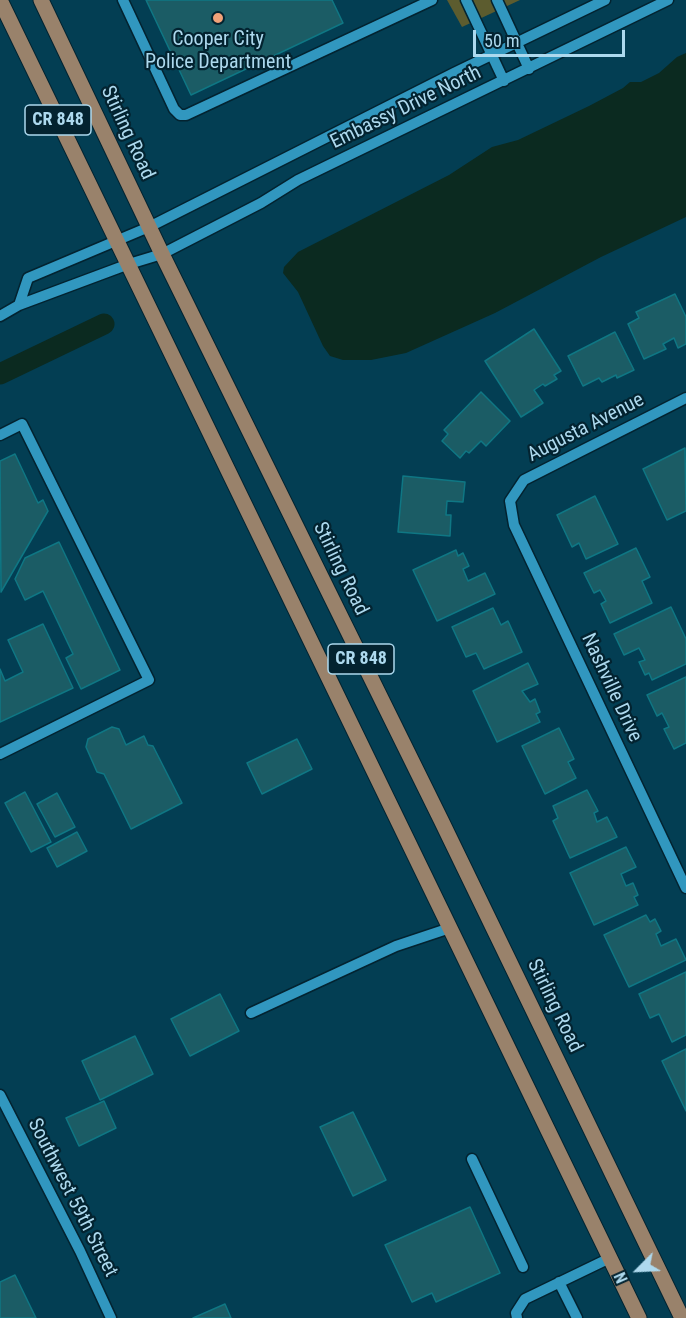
<!DOCTYPE html>
<style>
body{margin:0}
#map{position:relative;width:686px;height:1318px;overflow:hidden;background:#033e53;font-family:"Roboto Condensed",sans-serif}
canvas{display:block}
.north{position:absolute;left:608px;top:1240px;width:60px;height:60px;-webkit-text-stroke:4px #032330;paint-order:stroke;rotate:246deg;font-size:16px;font-weight:700;line-height:24px;text-align:center;color:#add9ee}
.north::after{content:'';display:block;margin:auto;width:21px;height:27px;background:#add9ee;clip-path:polygon(50% 0,100% 100%,50% 72%,0 100%)}
.scale{position:absolute;left:473px;top:30px;width:152px;height:27px;box-sizing:border-box;border:3px solid #add9ee;border-top:0;padding-left:8px;font-size:18px;line-height:21px;white-space:nowrap;color:#add9ee;-webkit-text-stroke:4px #032330;paint-order:stroke}
</style>
<div id="map">
<canvas width="686" height="1318"></canvas>
<div class="north">N</div>
<div class="scale">50 m</div>
</div>
<script>
const c = document.querySelector('canvas').getContext('2d');
c.lineJoin = 'round';
function fillPath(path, color) { c.fillStyle = color; c.fill(path, 'evenodd'); }
const toPath = rows => new Path2D(rows.map(r => 'M' + r).join(''));
function stroke(path, color, width, dash) { c.strokeStyle = color; c.lineWidth = width; c.lineCap = dash ? 'butt' : 'round'; c.setLineDash(dash || []); c.stroke(path); }
function write(font, color, halo, rows, align = 'center') {
  c.font = font + ' "Roboto Condensed",sans-serif'; c.lineWidth = 4.5; c.setLineDash([]); c.textBaseline = 'middle'; c.strokeStyle = halo; c.fillStyle = color; for (const [text, x, y, turn = 0] of rows) {
    c.save(); c.translate(x, y); c.rotate((+turn || 0) * Math.PI / 180); c.textAlign = isNaN(turn) ? turn : align; if (halo) c.strokeText(text, 0, 0); c.fillText(text, 0, 0); c.restore();
  }
}
const green = toPath([
 [447,0,520,0,462,27]
]);
const water = toPath([
 [686,53,686,217,601,257,495,313,406,353,371,360,343,360,330,356,323,346,298,292,283,273,284,267,298,252,449,175,492,147,518,140,589,106,623,88,630,82,641,82,659,73,677,57]
]);
const canal = toPath([
 [0,374,104,324]
]);
const building = toPath([
 [146,0,332,0,343,23,191,95,146,0],
 [675,294,686,317,686,344,678,348,674,338,663,344,666,349,644,359,628,324,639,318,636,312,675,294],
 [534,329,561,371,554,375,557,379,545,386,543,384,534,390,543,403,521,417,485,361,534,329],
 [615,332,634,370,617,378,616,375,602,382,599,378,583,386,568,356,615,332],
 [481,392,510,421,486,446,481,441,469,453,466,451,460,458,442,441,448,434,444,430,481,392],
 [685,448,686,511,667,520,643,469,685,448],
 [15,454,38,503,43,500,48,511,1,592,0,461,15,454],
 [403,476,465,482,463,502,447,501,446,515,451,515,450,536,398,532,403,476],
 [595,496,618,544,586,559,579,543,572,547,557,515,595,496],
 [59,542,120,670,81,689,66,658,73,654,43,591,25,600,15,579,25,558,59,542],
 [636,548,650,577,642,581,652,603,610,623,601,604,606,601,600,590,594,593,584,573,636,548],
 [456,550,458,556,463,553,469,566,463,569,468,581,485,573,495,594,437,621,413,570,456,550],
 [671,607,686,639,686,664,652,680,649,673,645,675,639,662,645,660,639,648,624,655,614,634,671,607],
 [493,608,501,625,508,621,522,652,484,669,476,653,466,657,452,627,493,608],
 [43,624,73,688,0,722,0,669,5,681,23,672,8,640,43,624],
 [528,663,538,684,522,691,530,702,535,699,540,712,536,714,540,722,497,742,473,691,528,663],
 [686,677,686,743,674,749,664,729,669,727,662,713,657,716,647,695,686,677],
 [112,727,119,729,126,745,144,736,148,745,153,746,182,803,131,829,104,774,97,772,86,747,88,739,112,727],
 [559,728,574,759,568,762,576,778,545,794,522,746,559,728],
 [297,739,312,769,262,794,247,763,297,739],
 [587,790,598,811,594,813,597,822,607,817,617,837,570,858,553,821,558,818,553,806,587,790],
 [25,792,51,842,31,852,5,803,25,792],
 [57,793,75,827,55,837,37,804,57,793],
 [77,832,87,851,57,867,47,848,77,832],
 [626,847,636,867,621,874,626,886,633,883,638,895,634,897,638,905,594,925,570,873,626,847],
 [646,915,650,922,655,919,661,931,656,934,661,946,676,939,686,960,629,987,604,935,646,915],
 [686,972,686,1035,672,1042,659,1014,650,1018,639,994,686,972],
 [220,994,239,1031,190,1056,171,1019,220,994],
 [135,1036,153,1074,100,1100,82,1061,135,1036],
 [686,1049,686,1111,662,1061,686,1049],
 [104,1101,116,1128,79,1146,66,1118,104,1101],
 [353,1112,386,1180,353,1196,320,1127,353,1112],
 [470,1207,500,1273,436,1302,432,1293,412,1302,385,1245,470,1207],
 [15,1275,36,1318,0,1318,0,1282,15,1275],
 [225,1304,231,1318,193,1318,225,1304]
]);
const minor = toPath([
 [123,0,174,109,180,115,186,115,432,0],
 [466,0,504,81],
 [497,0,529,69],
 [19,305,28,278,149,227,454,73,605,0],
 [0,316,19,305,129,264,162,254,261,203,298,180,668,0],
 [686,398,524,480,510,501,514,525,686,888],
 [0,435,22,424,149,680,0,754],
 [251,1013,396,946,450,928],
 [0,1095,80,1251,111,1318],
 [472,1159,523,1267],
 [559,1282,577,1318],
 [517,1318,516,1313,525,1299,610,1258]
]);
const major = toPath([
 [0,0,639,1318],
 [41,0,162,254,441,820,682,1318]
]);
const markers = [
 [218,18,6,"#f0a279"]
];
const shields = [
 [58,120,66],
 [361,659,66]
];
const shieldNames = [
 ["CR 848",58,120],
 ["CR 848",361,659]
];
const poiNames = [
 ["Cooper City",218,40],
 ["Police Department",218,63]
];
const streetNames = [
 ["Embassy Drive North",406,108,-26],
 ["Stirling Road",127,133,65],
 ["Augusta Avenue",586,428,-27],
 ["Stirling Road",340,569,64],
 ["Nashville Drive",611,688,65],
 ["Stirling Road",554,1006,64],
 ["Southwest 59th Street",72,1198,63]
];
fillPath(green, '#5c5c2f');
fillPath(water, '#0b2a20');
stroke(canal, '#0b2a20', 21);
fillPath(building, '#1b5c65');
stroke(building, '#0f7784', 1.5);
stroke(minor, '#032330', 13);
stroke(major, '#032330', 17);
stroke(minor, '#3197bf', 10);
stroke(major, '#99826b', 15);
for (const [x, y, r, color] of markers) { const dot = new Path2D(); dot.arc(x, y, r, 0, 2 * Math.PI); c.fillStyle = color; c.fill(dot); stroke(dot, '#032330', 2); }
for (const [x, y, w] of shields) { const box = new Path2D(); box.roundRect(x - w / 2, y - 15, w, 30, 4.5); c.fillStyle = '#032330'; c.fill(box); stroke(box, '#add9ee', 1.5); }
write('bold 18px', '#add9ee', null, shieldNames);
write('20px', '#add9ee', '#032330', poiNames);
write('20px', '#add9ee', '#032330', streetNames);
</script>
